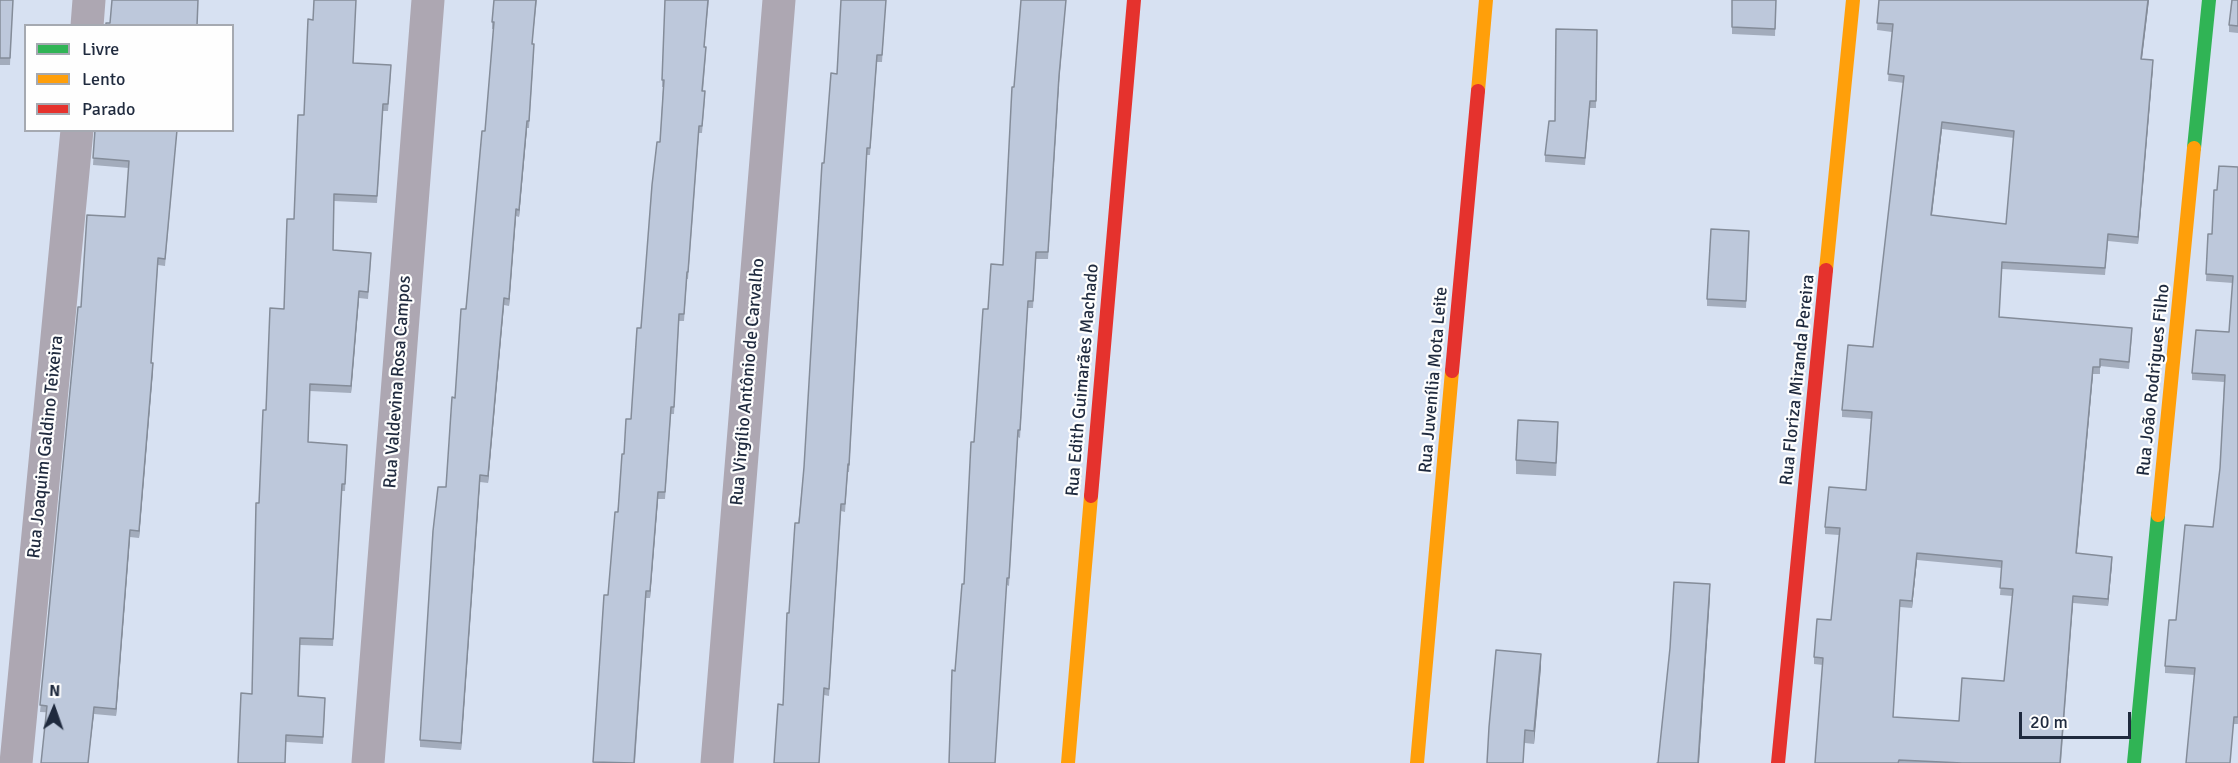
<!DOCTYPE html>
<meta charset="utf-8">
<style>
body{margin:0}
#map{position:relative;width:2238px;height:763px;overflow:hidden;background:#d7e1f2;font-family:Signika,sans-serif}
canvas{display:block}
.legend{position:absolute;left:24px;top:24px;width:210px;height:108px;box-sizing:border-box;background:#fefefe;border:2px solid #a5a9b1;margin:0;padding:8px 10px;list-style:none;font-size:18px;color:#1f2a3e}
.legend li{display:flex;align-items:center;gap:12px;height:30px}
.legend b{width:30px;border:2px solid #a5a9b1}
.north{position:absolute;left:24px;top:679px;width:60px;height:60px;-webkit-text-stroke:4px #fefefe;paint-order:stroke;rotate:2deg;font-size:16px;font-weight:700;line-height:24px;text-align:center;color:#1f2a3e}
.north::after{content:'';display:block;margin:auto;width:21px;height:27px;background:#1f2a3e;clip-path:polygon(50% 0,100% 100%,50% 72%,0 100%)}
.scale{position:absolute;left:2019px;top:712px;width:112px;height:27px;box-sizing:border-box;border:3px solid #1f2a3e;border-top:0;padding-left:8px;font-size:18px;line-height:21px;white-space:nowrap;color:#1f2a3e;-webkit-text-stroke:4px #fefefe;paint-order:stroke}
</style>
<div id="map">
<canvas width="2238" height="763"></canvas>
<ul class="legend">
<li><b style="height:8px;background:#30b455"></b>Livre</li>
<li><b style="height:8px;background:#ff9f0a"></b>Lento</li>
<li><b style="height:8px;background:#e5322d"></b>Parado</li>
</ul>
<div class="north">N</div>
<div class="scale">20 m</div>
</div>
<script>
const c = document.querySelector('canvas').getContext('2d');
c.lineJoin = 'round';
const toPath = rows => new Path2D(rows.map(r => 'M' + r).join(''));
function stroke(path, color, width, dash) { c.strokeStyle = color; c.lineWidth = width; c.lineCap = dash ? 'butt' : 'round'; c.setLineDash(dash || []); c.stroke(path); }
function fillPath(path, color) { c.fillStyle = color; c.fill(path, 'evenodd'); }
function write(font, color, halo, rows, align = 'center') {
  c.font = font + ' Signika,sans-serif'; c.lineWidth = 4.5; c.setLineDash([]); c.textBaseline = 'middle'; c.strokeStyle = halo; c.fillStyle = color; for (const [text, x, y, turn = 0] of rows) {
    c.save(); c.translate(x, y); c.rotate((+turn || 0) * Math.PI / 180); c.textAlign = isNaN(turn) ? turn : align; if (halo) c.strokeText(text, 0, 0); c.fillText(text, 0, 0); c.restore();
  }
}
const street = toPath([
 [87,26,89,0],
 [16,763,77,130],
 [368,763,428,0],
 [717,763,779,0]
]);
const fast = toPath([
 [2194,148,2209,0],
 [2134,763,2158,515]
]);
const slow = toPath([
 [1478,91,1486,0],
 [1826,270,1853,0],
 [2158,515,2194,148],
 [1068,763,1091,496],
 [1417,763,1452,371]
]);
const jam = toPath([
 [1452,371,1478,91],
 [1091,496,1134,0],
 [1778,763,1826,270]
]);
const wall = toPath([
 [0,0,13,0,10,65,0,65],
 [494,0,537,0,532,44,534,51,529,128,527,128,519,217,516,216,509,306,504,305,488,483,480,482,461,750,420,747,420,740,446,487,485,131,494,29,492,29,492,22],
 [665,0,709,0,704,47,706,54,703,91,705,98,702,133,699,133,688,279,687,279,684,321,679,321,674,414,671,414,665,499,658,499,650,598,646,598,635,763,593,763,604,595,608,595,624,454,631,419,660,142,663,87,662,87,662,80],
 [886,0,882,62,877,62,870,155,867,155,849,472,848,472,845,512,841,511,829,696,824,695,783,705,789,613,804,467,824,163,837,74],
 [1732,0,1776,0,1775,36,1732,34],
 [1879,0,2149,0,2142,59,2153,67,2138,244,2108,241,2105,275,2002,269,1999,317,2132,335,2129,369,2100,366,2100,374,2093,374,2077,553,2112,564,2108,606,2073,603,2061,763,1815,763,1823,665,1814,664,1814,657,1831,620,1839,535,1825,534,1825,527,1866,490,1871,419,1842,417,1842,410,1873,347,1904,83,1888,81,1892,32,1877,30],
 [1942,129,2014,138,2006,224,1932,215],
 [1917,560,2002,568,2000,595,2012,596,2004,681,1959,721,1893,717,1900,607,1912,608],
 [2238,0,2238,33,2229,32,2229,25],
 [1597,30,1596,108,1590,108,1585,165,1545,162,1545,155,1555,121],
 [354,63,391,72,388,111,383,111,377,203,334,201,333,250,371,260,368,299,359,298,351,393,310,391,308,442,347,452,345,491,342,491,333,646,300,645,299,697,325,705,323,744,286,742,252,694,259,503,266,410,284,309,294,219,304,115],
 [1059,83,1048,259,1036,259,1033,308,1028,308,1020,438,1018,437,1009,586,1007,585,955,671,964,584,974,442,988,309,1003,265,1014,87],
 [95,130,177,130,165,266,158,265,151,363,153,370,139,538,130,537,116,716,94,714,40,712,81,307,125,217,129,168,93,165],
 [2238,167,2238,724,2234,724,2195,675,2165,673,2165,666,2176,620,2213,527,2220,468,2224,382,2192,380,2192,373,2229,332,2233,283,2206,281,2208,234,2212,234,2217,190],
 [1749,231,1746,308,1707,306,1707,299],
 [1558,436,1556,476,1516,474,1516,460],
 [1541,667,1534,744,1525,743,1487,763]
]);
const shadedWall = toPath([
 [1066,0,1059,83,1048,259,1059,76],
 [2148,0,2149,0,2141,66,2141,59],
 [2153,60,2153,67,2138,244,2138,237],
 [527,121,527,128,519,217,519,210],
 [1942,122,1942,129,1931,222,1931,215],
 [516,209,516,216,509,306,509,299],
 [359,291,359,298,351,393,351,386],
 [504,298,504,305,488,483,488,476],
 [153,363,153,370,139,538,139,531],
 [2093,367,2093,374,2076,560,2076,553],
 [480,475,480,482,461,750,461,743],
 [658,492,658,499,650,598,650,591],
 [130,530,130,537,116,716,116,709],
 [1917,553,1917,560,1912,608,1912,601],
 [2112,557,2112,564,2108,606,2108,599],
 [1710,584,1710,597,1699,763,1698,763],
 [2073,596,2073,603,2060,763],
 [1541,654,1541,667,1534,744,1534,731],
 [94,707,94,714,88,763]
]);
const building = toPath([
 [0,0,13,0,10,58,0,58,0,0],
 [112,0,198,0,197,26,106,26,106,23,110,23,112,0],
 [314,0,356,0,353,63,391,65,388,104,383,104,377,196,334,194,333,250,371,253,368,292,359,291,351,386,310,384,308,442,347,445,345,484,342,484,333,639,300,638,298,696,325,698,323,737,286,735,285,763,238,763,241,693,252,694,256,503,259,503,263,410,266,410,270,308,284,309,287,219,294,219,298,115,304,115,308,19,313,20,314,0],
 [494,0,536,0,532,44,534,44,529,121,527,121,519,210,516,209,509,299,504,298,488,476,480,475,461,743,420,740,433,531,438,487,446,487,452,397,455,398,461,309,466,309,482,131,485,131,494,22,492,22,494,0],
 [665,0,708,0,704,47,706,47,702,91,705,91,702,126,699,126,688,272,687,272,684,314,679,314,674,407,671,407,665,492,658,492,650,591,646,591,634,763,593,762,604,595,608,595,615,512,618,512,622,454,624,454,626,419,631,419,637,328,641,328,652,185,657,142,660,142,664,80,662,80,665,0],
 [841,0,886,0,882,55,877,55,870,148,867,148,849,465,848,464,845,504,841,504,829,689,824,688,819,763,774,763,778,704,783,705,787,613,789,613,795,523,799,523,804,467,822,163,824,163,831,73,837,74,841,0],
 [1021,0,1066,0,1059,76,1048,252,1036,252,1033,301,1028,301,1020,430,1018,430,1009,578,1007,578,995,763,949,763,952,670,955,671,962,584,964,584,971,442,974,442,983,309,988,309,991,264,1003,265,1012,87,1014,87,1021,0],
 [1732,0,1776,0,1775,29,1732,27,1732,0],
 [1879,0,2148,0,2141,59,2153,60,2138,237,2108,234,2105,268,2002,262,1999,317,2132,328,2129,362,2100,359,2100,367,2093,367,2076,553,2112,557,2108,599,2073,596,2060,763,1962,763,1899,760,1898,763,1815,763,1823,658,1814,657,1817,619,1831,620,1840,528,1825,527,1829,487,1866,490,1872,412,1842,410,1848,345,1873,347,1904,76,1888,74,1893,24,1877,23,1879,0],
 [1942,122,2014,131,2006,224,1931,215,1942,122],
 [1917,553,2002,561,2000,588,2013,589,2004,681,1962,678,1959,721,1893,717,1900,600,1912,601,1917,553],
 [2232,0,2238,0,2238,26,2229,25,2232,0],
 [1556,29,1597,30,1596,101,1590,101,1585,158,1545,155,1549,121,1555,121,1556,29],
 [95,130,177,130,165,259,158,258,151,363,153,363,139,531,130,530,116,709,94,707,88,763,41,763,47,706,40,705,78,307,81,307,87,215,125,217,129,161,93,158,95,130],
 [2219,166,2238,167,2238,717,2234,717,2230,763,2186,763,2195,668,2165,666,2169,620,2176,620,2185,525,2213,527,2220,468,2225,375,2192,373,2196,330,2229,332,2233,276,2206,274,2208,234,2212,234,2214,190,2217,190,2219,166],
 [1711,229,1749,231,1746,301,1707,299,1711,229],
 [1518,420,1558,422,1556,463,1516,460,1518,420],
 [1674,582,1710,584,1698,763,1657,763,1658,763,1670,648,1674,582],
 [1496,650,1541,654,1534,731,1525,730,1523,763,1487,763,1489,727,1496,650]
]);
const streetNames = [
 ["Rua Edith Guimarães Machado",1083,380,-85],
 ["Rua Juvenília Mota Leite",1434,380,-85],
 ["Rua Floriza Miranda Pereira",1798,380,-84],
 ["Rua João Rodrigues Filho",2154,380,-84],
 ["Rua Valdevina Rosa Campos",398,382,-86],
 ["Rua Virgílio Antônio de Carvalho",748,382,-85],
 ["Rua Joaquim Galdino Teixeira",46,447,-84]
];
stroke(street, '#ada7b2', 33);
stroke(fast, '#30b455', 14);
stroke(slow, '#ff9f0a', 14);
stroke(jam, '#e5322d', 14);
fillPath(wall, '#a3acbc');
fillPath(shadedWall, '#848c99');
fillPath(building, '#bdc8db');
stroke(building, '#848c99', 1.5);
write('18px', '#1f2a3e', '#fefefe', streetNames);
</script>
